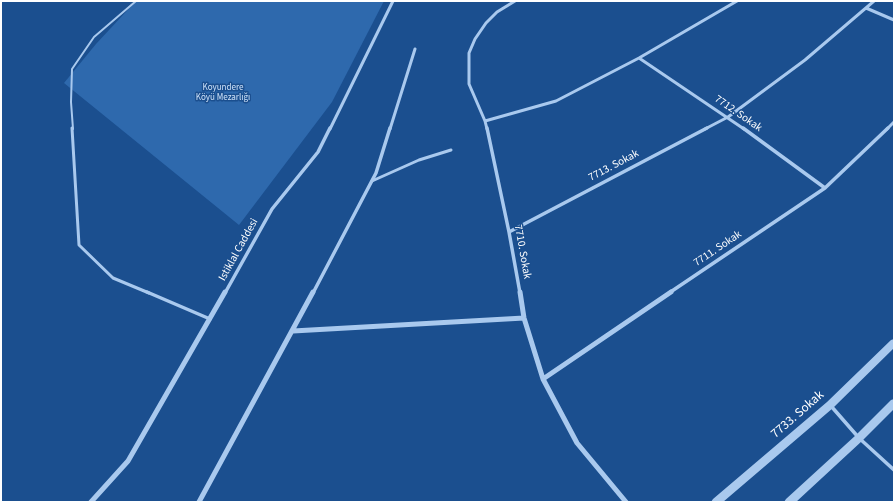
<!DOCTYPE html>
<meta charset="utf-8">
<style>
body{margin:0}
#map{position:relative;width:895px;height:503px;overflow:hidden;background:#1b4f8f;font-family:"Source Sans 3",sans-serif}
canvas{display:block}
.frame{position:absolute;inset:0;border:2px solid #fff;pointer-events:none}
</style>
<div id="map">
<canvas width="895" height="503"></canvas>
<div class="frame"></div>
</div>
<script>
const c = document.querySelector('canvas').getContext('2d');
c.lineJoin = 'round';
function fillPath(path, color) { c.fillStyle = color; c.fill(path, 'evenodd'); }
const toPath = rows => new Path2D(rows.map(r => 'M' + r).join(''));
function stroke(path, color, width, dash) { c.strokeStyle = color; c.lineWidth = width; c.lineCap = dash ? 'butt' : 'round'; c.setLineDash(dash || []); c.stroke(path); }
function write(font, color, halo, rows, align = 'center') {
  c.font = font + ' "Source Sans 3",sans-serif'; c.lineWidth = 3; c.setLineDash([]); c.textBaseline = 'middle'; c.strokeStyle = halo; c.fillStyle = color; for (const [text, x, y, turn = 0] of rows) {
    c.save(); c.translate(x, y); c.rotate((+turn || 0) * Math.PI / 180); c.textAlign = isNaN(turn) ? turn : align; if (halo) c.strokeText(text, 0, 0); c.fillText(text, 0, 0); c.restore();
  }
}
const green = toPath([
 [136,1,384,1,332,102,239,225,64,83,96,44]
]);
const serviceFar2 = toPath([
 [73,129,71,102,72,69,94,37,136,1]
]);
const serviceFar1 = toPath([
 [72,128,79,245,113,278,149,293],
 [372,181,419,160,451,150]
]);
const service = toPath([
 [147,292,210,319],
 [831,406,859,438,894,470]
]);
const minorFar2 = toPath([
 [866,8,894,20],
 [639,58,744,129],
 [485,121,556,101,639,58,737,1],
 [330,129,393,1],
 [390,129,415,49],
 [487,129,485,121,469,84,469,53,475,39,486,23,497,12,515,1],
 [705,129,728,117,805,60,874,1],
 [887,129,894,122]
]);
const minorFar1 = toPath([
 [487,128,509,232,520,293],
 [743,128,825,188],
 [509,232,707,128],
 [225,293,272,209,318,152,330,128],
 [313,293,376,173,390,128],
 [669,293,825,188,888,128]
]);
const minor = toPath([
 [520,292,524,318,543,379,577,443,626,502],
 [293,331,524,318],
 [543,379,671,292],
 [91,502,128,461,225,292],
 [199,502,313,292]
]);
const tertiary = toPath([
 [894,339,894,348,833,408,723,502,711,502,713,499,827,402,891,340,894,339],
 [894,399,894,409,862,441,796,502,784,502,786,499,856,435,891,400,894,399]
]);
const farParknames = [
 ["Koyundere",223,88],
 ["Köyü Mezarlığı",223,98]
];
const streetNames = [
 ["7712. Sokak",738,114,35],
 ["7713. Sokak",614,166,-28],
 ["7711. Sokak",718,249,-34],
 ["Istiklal Caddesi",239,250,-61],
 ["7710. Sokak",522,252,80]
];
const nearStreetnames = [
 ["7733. Sokak",798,415,-41]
];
fillPath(green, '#2e69ad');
stroke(serviceFar2, '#a9c9ee', 2);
stroke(serviceFar1, '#a9c9ee', 3);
stroke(service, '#a9c9ee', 3.5);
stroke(minorFar2, '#a9c9ee', 3);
stroke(minorFar1, '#a9c9ee', 3.5);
stroke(minor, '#a9c9ee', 5);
fillPath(tertiary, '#a9c9ee');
write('9px', '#cfe3fa', '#1b4f8f', farParknames);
write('11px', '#fff', '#1b4f8f', streetNames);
write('13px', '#fff', '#1b4f8f', nearStreetnames);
</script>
